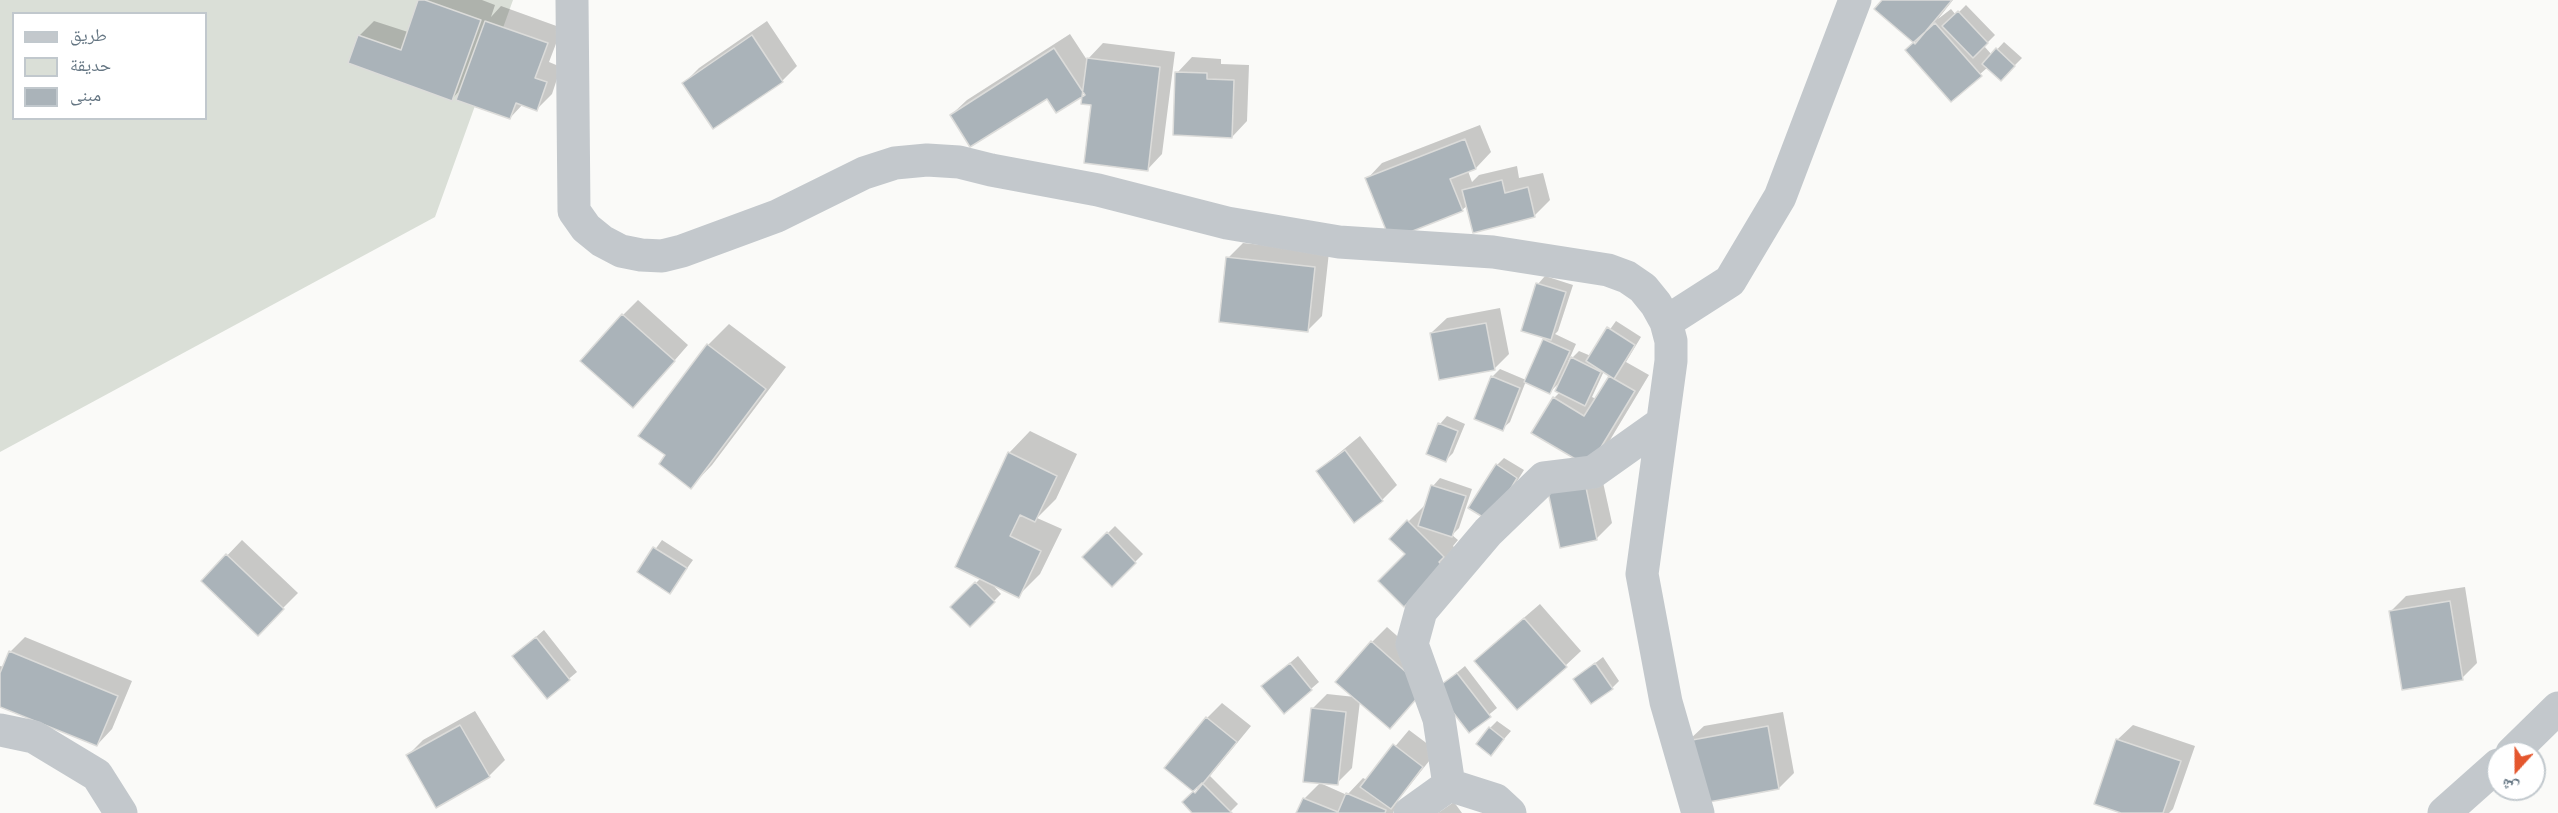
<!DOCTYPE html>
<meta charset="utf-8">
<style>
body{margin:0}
#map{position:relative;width:2558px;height:813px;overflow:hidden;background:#fafaf8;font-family:Jost,"Noto Naskh Arabic",sans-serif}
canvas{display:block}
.legend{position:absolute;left:12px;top:12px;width:195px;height:108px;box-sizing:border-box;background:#fff;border:2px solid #c1c8cd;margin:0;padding:8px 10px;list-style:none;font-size:18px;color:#657683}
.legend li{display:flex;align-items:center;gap:12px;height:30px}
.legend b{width:30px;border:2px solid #c1c8cd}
.north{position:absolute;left:2486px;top:741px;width:60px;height:60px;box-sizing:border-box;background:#fff;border:2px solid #c1c8cd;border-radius:50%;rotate:201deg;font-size:16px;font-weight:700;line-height:24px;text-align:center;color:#657683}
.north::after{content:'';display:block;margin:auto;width:21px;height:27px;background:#e4572e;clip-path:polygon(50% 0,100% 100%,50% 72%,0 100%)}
</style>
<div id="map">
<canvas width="2558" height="813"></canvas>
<ul class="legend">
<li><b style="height:8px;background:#c3c8cc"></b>طريق</li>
<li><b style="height:16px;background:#dadfd7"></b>حديقة</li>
<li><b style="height:16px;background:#aab3b9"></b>مبنى</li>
</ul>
<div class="north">ش</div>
</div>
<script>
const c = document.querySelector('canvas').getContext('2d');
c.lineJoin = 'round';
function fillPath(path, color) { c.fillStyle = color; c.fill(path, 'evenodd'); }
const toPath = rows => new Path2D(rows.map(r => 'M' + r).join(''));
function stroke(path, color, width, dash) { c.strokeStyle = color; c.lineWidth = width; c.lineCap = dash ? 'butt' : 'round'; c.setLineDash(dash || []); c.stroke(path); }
const green = toPath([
 [0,0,513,0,435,217,0,452],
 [14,14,206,14,206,118,14,118]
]);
const shadow = toPath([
 [420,0,482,0,495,5,491,17,501,6,562,28,549,62,561,67,552,94,537,109,523,104,510,118,461,89,452,99,359,36,374,21,408,32],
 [1884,0,1953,0,1938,19,1951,9,1956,15,1966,5,1995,35,1984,46,1992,55,2004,42,2022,58,2008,72,1988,67,1951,100,1915,42],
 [767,21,797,66,782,81,714,127,684,83,699,68],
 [1070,34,1087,60,1103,43,1175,52,1162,154,1147,170,1084,94,1047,96,951,115,967,100],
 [1192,57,1221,59,1221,64,1249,65,1247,121,1232,137,1177,73],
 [1480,125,1491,152,1476,168,1468,171,1472,182,1479,175,1517,166,1519,178,1543,173,1550,200,1535,215,1474,231,1468,205,1462,210,1367,179,1382,163],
 [1243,243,1329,252,1322,316,1307,331,1228,258],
 [1545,276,1573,285,1558,331,1555,334,1576,344,1568,362,1579,351,1591,356,1616,321,1641,337,1626,362,1649,375,1604,450,1554,398,1560,392,1561,381,1550,392,1526,381,1510,422,1502,429,1492,377,1500,369,1526,380,1547,337,1538,284],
 [1604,371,1611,375,1596,399,1592,397],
 [638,300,688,345,648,391,623,315],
 [1500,308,1509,354,1494,369,1431,333,1447,318],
 [729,324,786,367,712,465,691,487,708,345],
 [1447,416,1465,424,1453,453,1446,460,1440,424],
 [1030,431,1077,454,1056,499,1037,518,1062,529,1040,574,1018,596,991,583,1001,594,970,625,952,607,981,578,1009,453],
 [1360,436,1397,485,1382,500,1317,471],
 [1504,458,1524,470,1498,512,1497,465],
 [1599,464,1612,523,1597,538,1561,546,1548,487],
 [1440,478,1472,489,1459,528,1452,535,1458,540,1453,546,1458,551,1404,605,1407,554,1391,539,1424,506,1425,508,1433,486],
 [1115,526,1143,554,1112,585,1084,557],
 [242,540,298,593,258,633,203,581],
 [662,540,693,560,670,592,639,572],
 [2465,587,2477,663,2462,678,2391,611,2406,596],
 [1540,604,1581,651,1565,666,1491,646],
 [1387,627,1439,673,1390,727,1360,701,1352,768,1337,783,1312,709,1327,694,1355,697,1372,642],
 [544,630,577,672,547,697,522,649],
 [25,637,132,681,112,729,97,745,0,705,0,666,4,667,10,652],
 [1298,656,1319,682,1284,712,1271,679],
 [1603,657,1619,681,1612,688,1575,679],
 [1465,666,1497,708,1469,731,1437,689],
 [1222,703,1251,726,1210,776,1238,804,1229,813,1194,813,1207,718],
 [475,711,505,760,489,776,437,806,408,755,423,740],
 [1783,712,1794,773,1779,788,1688,741,1704,726],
 [1497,721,1511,731,1491,754,1490,728],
 [2133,725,2195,746,2173,809,2169,813,2126,813,2117,740],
 [1409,730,1437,751,1399,799,1393,813,1298,813,1304,799,1320,783,1347,795,1363,778,1367,780],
 [1454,802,1462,813,1438,813]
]);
const building = toPath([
 [418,0,425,0,481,20,452,101,348,63,358,35,401,50,418,0],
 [1882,0,1952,0,1915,44,1874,9,1882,0],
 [1958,11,1988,43,1973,58,1942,26,1958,11],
 [485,21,548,43,535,78,547,82,537,111,516,103,510,119,456,100,485,21],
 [1935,23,1982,76,1951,102,1905,50,1935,23],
 [752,35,783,82,713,129,682,83,752,35],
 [1054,48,1085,95,1056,113,1047,99,970,147,950,115,1054,48],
 [1996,48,2015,66,2001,81,1982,64,1996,48],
 [1087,58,1160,67,1148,171,1084,163,1091,105,1081,104,1087,58],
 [1175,72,1207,73,1207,79,1234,80,1232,138,1173,135,1175,72],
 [1465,139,1476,169,1450,179,1463,211,1390,240,1365,178,1465,139],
 [1502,180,1505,193,1528,187,1535,217,1473,233,1462,190,1502,180],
 [1226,257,1315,267,1308,332,1219,322,1226,257],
 [1536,283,1566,292,1551,340,1521,331,1536,283],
 [622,314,675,361,633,408,580,361,622,314],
 [1486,323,1495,370,1439,380,1430,333,1486,323],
 [1607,327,1635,345,1614,379,1586,361,1607,327],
 [1543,339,1570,351,1550,394,1524,382,1543,339],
 [707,344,766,389,691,489,659,464,665,455,638,436,707,344],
 [1571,357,1601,372,1585,406,1555,391,1571,357],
 [1491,376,1520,388,1503,431,1474,419,1491,376],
 [1609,376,1635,391,1589,467,1531,433,1553,397,1584,416,1609,376],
 [1438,423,1458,431,1446,462,1426,454,1438,423],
 [1345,450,1383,501,1354,523,1316,471,1345,450],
 [1008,452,1057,476,1035,522,1020,515,1010,536,1041,551,1019,598,955,567,1008,452],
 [1496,464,1517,478,1491,522,1468,508,1496,464],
 [1584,478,1597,540,1560,548,1547,487,1584,478],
 [1431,485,1466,496,1452,537,1418,526,1431,485],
 [1407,520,1444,557,1439,562,1444,567,1404,607,1378,581,1405,554,1389,539,1407,520],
 [1107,532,1136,563,1112,587,1082,557,1107,532],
 [653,547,687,568,670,594,637,572,653,547],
 [226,554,284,609,258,636,201,581,226,554],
 [975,582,995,602,970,627,950,607,975,582],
 [2450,601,2463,680,2402,690,2389,611,2450,601],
 [1524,618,1567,667,1517,710,1474,661,1524,618],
 [536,637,570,680,547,699,512,656,536,637],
 [1371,641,1425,689,1390,729,1335,682,1371,641],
 [9,651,118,696,97,746,0,707,0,673,9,651],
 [1290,663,1312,690,1284,714,1261,686,1290,663],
 [1595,663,1613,689,1591,704,1573,679,1595,663],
 [1457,673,1491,717,1469,733,1435,689,1457,673],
 [1311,708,1346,712,1338,785,1303,782,1311,708],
 [1206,717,1237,742,1195,793,1164,768,1206,717],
 [460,725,490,777,436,808,406,755,460,725],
 [1768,726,1779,789,1698,804,1687,741,1768,726],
 [1489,727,1504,739,1491,756,1476,744,1489,727],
 [2116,739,2181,761,2163,813,2121,813,2094,804,2116,739],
 [1393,744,1423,767,1391,809,1360,787,1393,744],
 [1202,783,1232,813,1192,813,1182,802,1202,783],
 [1346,793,1386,810,1385,813,1296,813,1303,798,1338,812,1346,793]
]);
const minor = toPath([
 [572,0,574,211,586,228,602,241,621,251,641,255,662,256,682,251,777,216,864,173,895,163,927,160,959,162,991,170,1098,190,1227,223,1339,242,1493,252,1608,270,1627,277,1643,288,1656,304,1666,322,1671,341,1671,361,1642,574,1666,702,1698,813],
 [1666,322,1730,281,1780,197,1855,0],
 [0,730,34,737,97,775,121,813],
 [2512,753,2558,708],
 [1449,785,1439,719,1412,644,1421,611,1488,532,1544,478,1593,472,1662,423],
 [1449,785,1496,800,1510,813],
 [1410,813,1449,785],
 [2444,813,2498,765]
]);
fillPath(green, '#dadfd7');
fillPath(shadow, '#0003');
fillPath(building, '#aab3b9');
stroke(building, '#dcdcda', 1.5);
stroke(minor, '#c3c8cc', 33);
</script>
